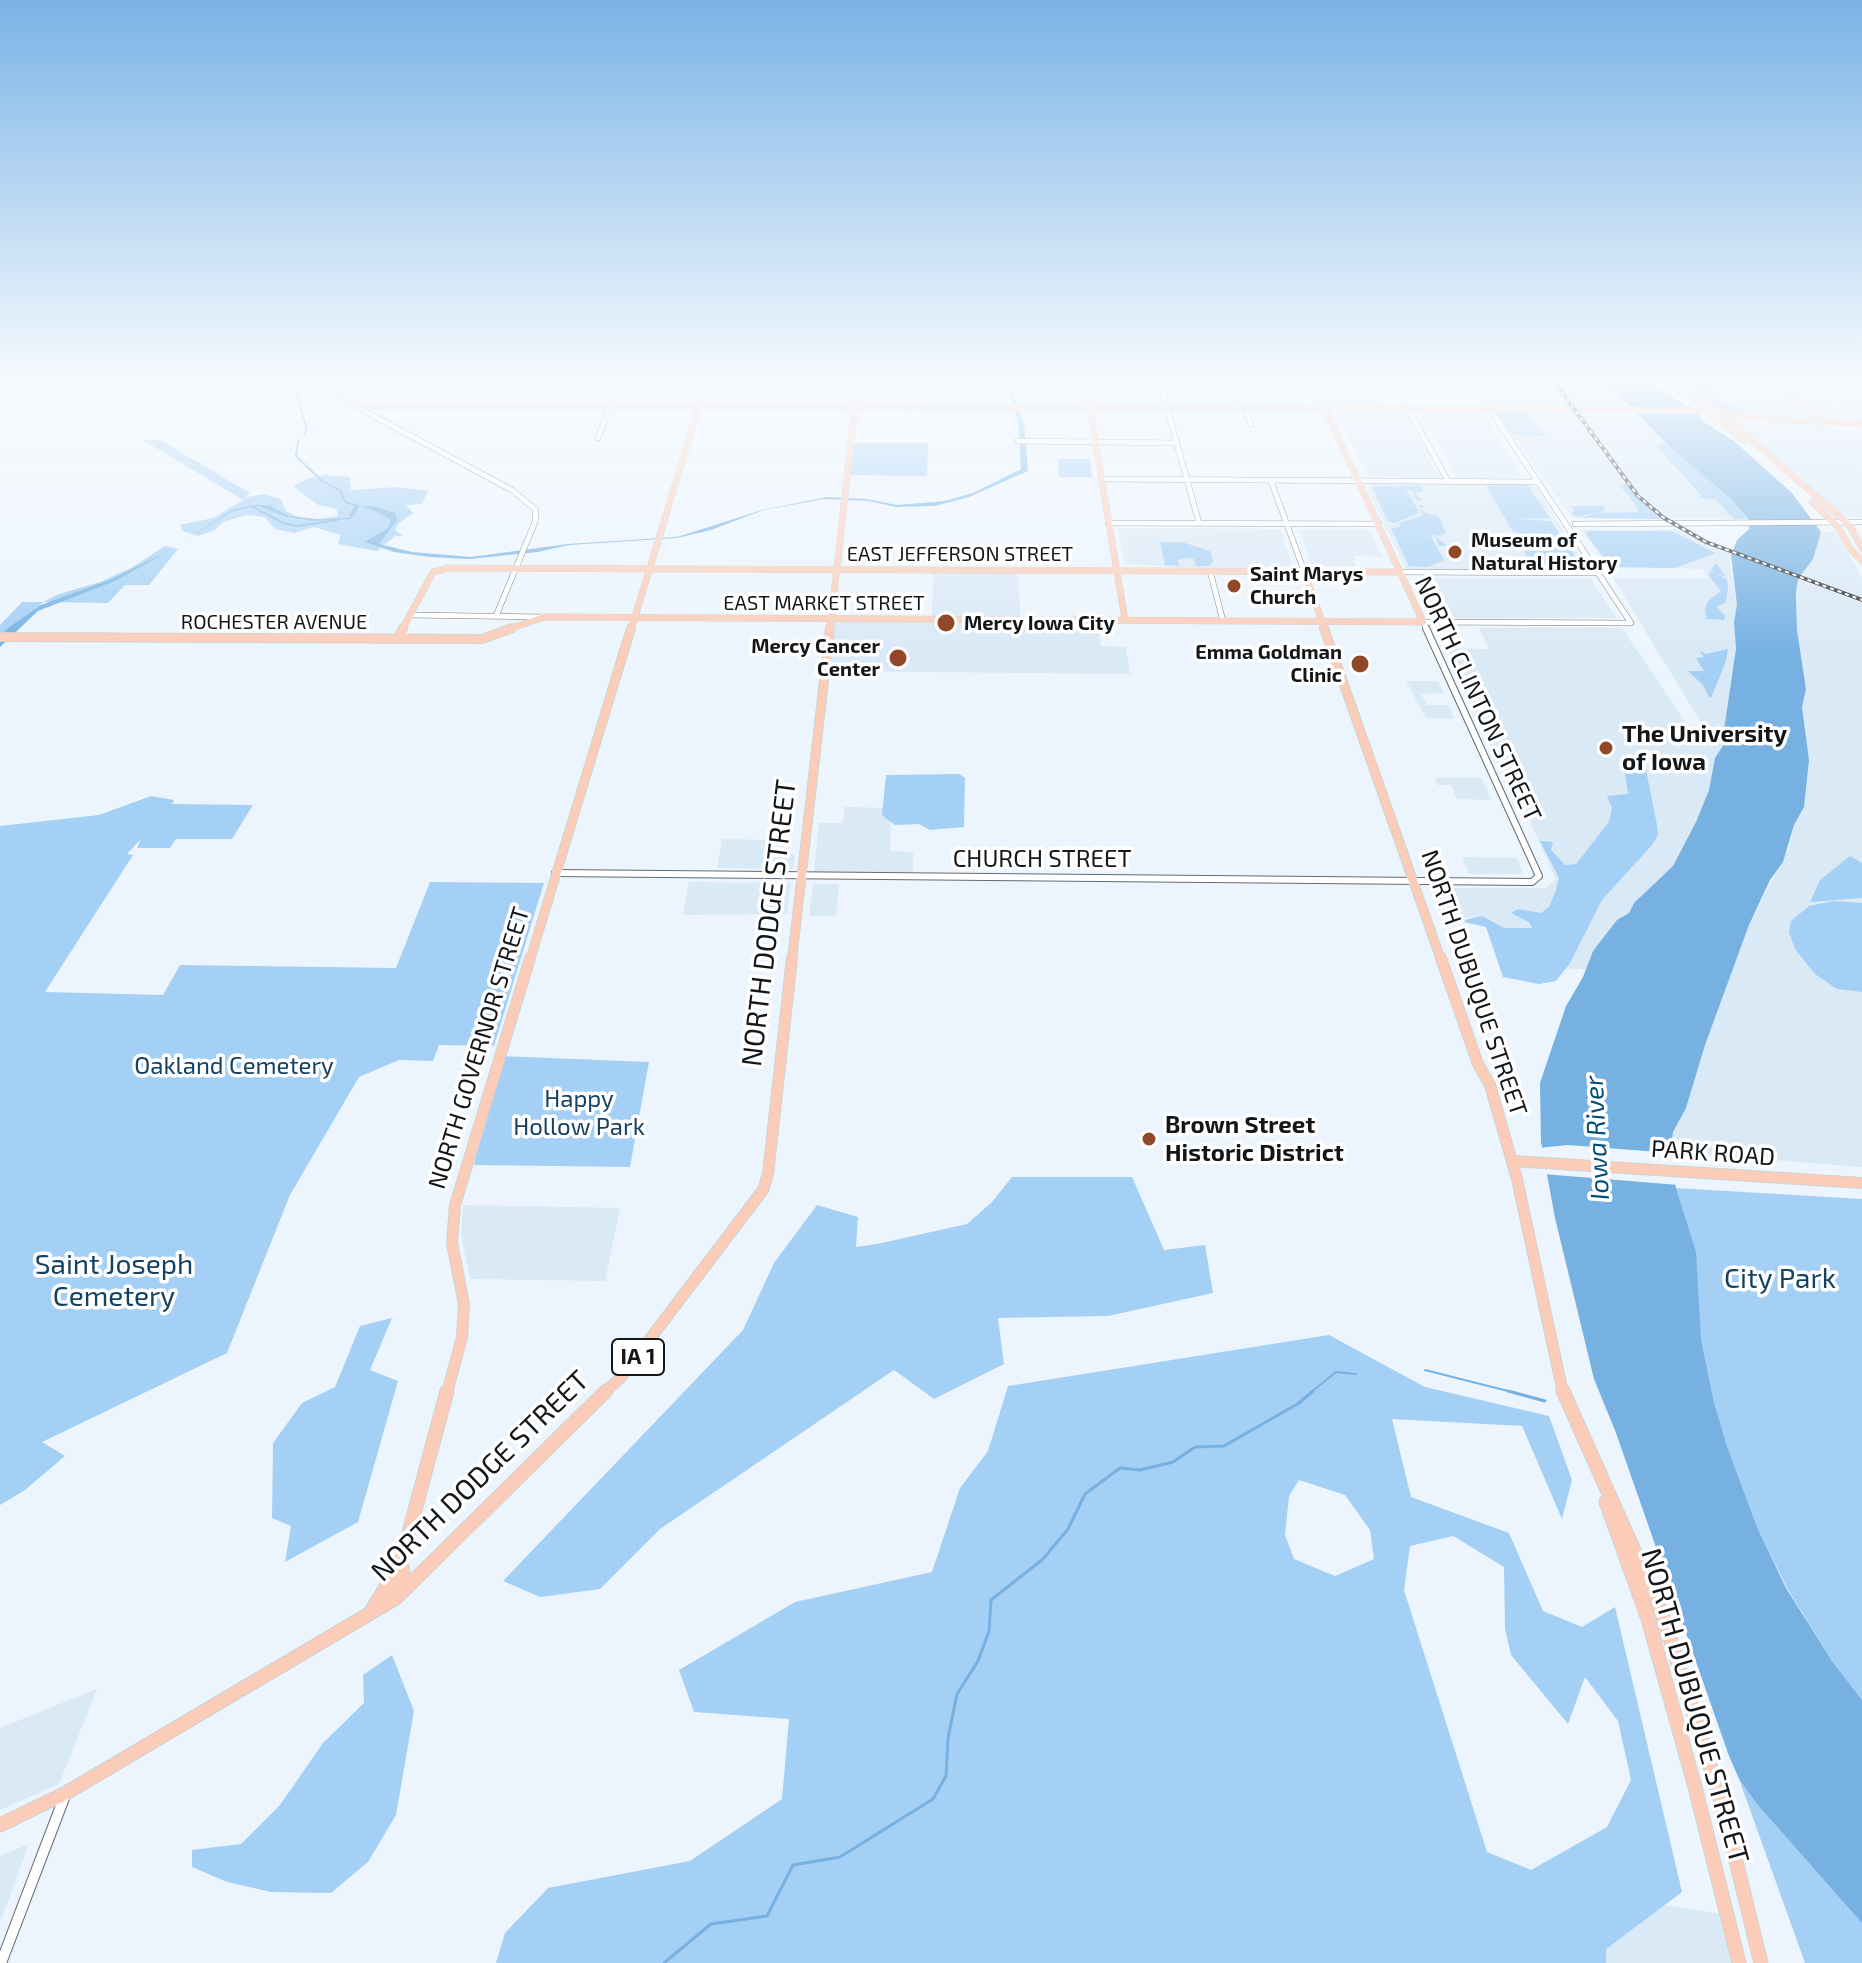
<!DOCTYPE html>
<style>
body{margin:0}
canvas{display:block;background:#ecf5fd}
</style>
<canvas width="1862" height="1963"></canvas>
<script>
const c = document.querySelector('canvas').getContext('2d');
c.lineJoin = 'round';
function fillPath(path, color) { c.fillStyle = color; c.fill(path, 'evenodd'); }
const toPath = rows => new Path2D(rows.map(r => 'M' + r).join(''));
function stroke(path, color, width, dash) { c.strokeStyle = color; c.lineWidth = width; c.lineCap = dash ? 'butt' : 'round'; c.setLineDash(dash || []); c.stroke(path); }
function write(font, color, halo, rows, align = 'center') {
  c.font = font + ' "Exo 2",sans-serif'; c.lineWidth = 7; c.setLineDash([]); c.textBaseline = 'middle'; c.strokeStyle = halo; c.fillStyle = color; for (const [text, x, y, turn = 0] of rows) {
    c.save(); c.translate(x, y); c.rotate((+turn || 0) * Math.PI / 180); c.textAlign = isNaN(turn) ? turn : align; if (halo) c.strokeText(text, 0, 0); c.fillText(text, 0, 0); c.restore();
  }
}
const built = toPath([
 [1480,379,1547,379,1567,405,1498,405],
 [1560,379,1603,379,1634,407,1573,405],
 [1671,379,1769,379,1769,385,1806,410,1811,418,1723,409],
 [1322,381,1355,382,1360,389,1371,393,1380,406,1334,405],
 [1784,381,1862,381,1862,422,1853,422,1834,404,1829,404,1847,421,1824,419,1813,407,1779,385],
 [1337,412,1404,413,1440,478,1368,476],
 [1504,412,1573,413,1635,496,1662,518,1572,518,1496,413],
 [1426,413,1483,413,1523,478,1457,478,1422,415],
 [1580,416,1644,419,1671,448,1733,500,1748,519,1667,518,1638,492],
 [1740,425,1862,430,1862,517,1843,516],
 [1375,483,1534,485,1588,568,1575,571,1406,569,1366,487],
 [1118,528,1280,529,1293,566,1211,569,1125,564],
 [1676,529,1731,554,1730,563,1737,605,1734,622,1736,649,1723,736,1724,744,1715,758,1709,790,1696,822,1673,866,1634,903,1629,913,1617,920,1593,951,1587,969,1505,967,1486,918,1441,917,1433,894,1443,888,1545,888,1556,880,1529,819,1520,811,1504,778,1447,648,1489,649,1479,628,1622,628,1695,737,1708,734,1613,578,1708,578,1703,569,1607,567,1582,530],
 [1299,530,1370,530,1382,557,1353,556,1356,566,1312,566],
 [1821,532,1835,532,1857,568,1862,578,1862,597,1801,574,1813,559],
 [933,572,1018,573,1021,623,1098,623,1101,646,1126,647,1130,674,826,671,833,620,932,620],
 [1415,578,1590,578,1617,618,1433,618],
 [1798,579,1862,603,1862,1167,1670,1152,1673,1132,1686,1108,1705,1045,1749,925,1789,848,1794,825,1804,807,1809,760,1802,707,1806,689,1797,630],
 [1406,681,1438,681,1444,693,1421,694,1427,705,1449,705,1454,719,1426,718],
 [1435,778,1482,778,1491,800,1457,799,1451,785,1437,785],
 [844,807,891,808,890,851,913,852,913,872,814,872,819,823,843,823],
 [722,839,770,840,769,853,795,854,793,869,717,868],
 [1462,857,1517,858,1523,874,1469,874],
 [689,882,791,883,787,914,683,915],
 [813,884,839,884,836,916,809,916],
 [463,1205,620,1208,605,1281,470,1279,461,1235],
 [97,1689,59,1784,0,1810,0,1728],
 [29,1844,0,1923,0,1856],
 [1645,1902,1728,1915,1739,1963,1592,1963]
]);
const green = toPath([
 [1677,379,1694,379,1715,386,1714,396,1747,413,1722,411],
 [1528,412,1545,436,1512,435,1496,413],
 [143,440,160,440,250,493,243,500],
 [854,443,928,443,927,476,850,475],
 [1665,443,1731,499,1747,519,1734,519,1716,500,1700,498,1701,495,1657,447,1654,447],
 [1058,459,1090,459,1092,477,1059,477],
 [324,475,349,477,351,490,398,487,428,491,422,504,406,505,413,513,398,524,395,530,403,536,395,536,377,551,338,544,341,535,314,527,294,533,275,529,265,517,246,515,223,522,215,530,198,536,183,531,180,525,213,518,248,497,264,494,281,499,286,511,296,516,315,520,338,516,337,509,318,505,293,486,309,478],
 [1484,484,1527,484,1550,518,1515,519,1551,521,1580,563,1554,555,1583,570,1533,567,1514,533,1549,552,1512,530,1486,486,1521,485],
 [1626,484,1662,519,1582,518,1599,512,1578,517,1572,515,1572,512,1575,511,1572,506,1603,506,1606,509,1601,513,1637,512,1638,509,1630,497,1619,485],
 [1386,486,1400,488,1398,486,1422,486,1423,492,1413,492,1423,501,1416,500,1412,490,1406,490,1420,513,1395,523,1388,521,1372,487],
 [1418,505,1427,505,1421,508,1424,513,1438,516,1446,533,1436,537,1447,546,1439,546,1435,535,1430,535,1444,560,1428,567,1409,566,1391,528,1400,527,1399,523,1423,515],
 [1589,531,1672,531,1715,553,1675,568,1611,567,1585,533],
 [1160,542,1182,542,1210,551,1213,562,1209,566,1192,566,1196,565,1194,559,1185,558,1178,560,1179,565,1186,566,1165,565],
 [165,546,178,549,149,585,125,585,108,603,43,602,16,632,0,632,0,625,22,602,43,602,59,594,100,582,131,568],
 [1716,563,1726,577,1716,573,1727,580,1728,587,1726,602,1717,607,1725,616,1724,620,1707,619,1705,611,1707,602,1721,591,1709,576,1710,571,1715,572,1711,569],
 [1727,649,1728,649,1726,661,1711,698,1709,697,1703,685,1688,671,1704,671,1696,658,1704,657,1700,651,1706,654],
 [1642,767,1646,770,1657,825,1658,835,1652,845,1602,900,1570,963,1556,981,1539,984,1503,977,1486,927,1460,921,1482,916,1504,928,1532,928,1529,922,1511,913,1518,909,1541,913,1549,907,1556,890,1559,878,1540,841,1553,842,1551,850,1565,865,1576,864,1609,822,1612,808,1607,796,1628,794,1624,768],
 [959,774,965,778,964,827,930,830,919,824,895,825,882,815,886,775],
 [151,796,174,800,172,804,253,805,232,839,176,839,170,848,137,848,141,839,127,854,133,855,45,992,163,995,180,965,396,968,430,882,544,883,494,1046,439,1045,433,1061,399,1060,359,1077,290,1195,227,1353,42,1442,65,1456,25,1490,0,1505,0,826,99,815],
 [1850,856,1862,863,1862,898,1810,902,1820,880],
 [1834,901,1862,903,1862,992,1837,989,1815,974,1795,949,1789,932,1791,921,1809,906],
 [500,1056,649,1062,630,1167,474,1165],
 [1012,1177,1132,1177,1164,1250,1205,1245,1213,1293,1108,1316,998,1318,1004,1364,934,1399,894,1370,660,1529,600,1589,540,1597,503,1581,743,1330,774,1263,817,1205,858,1217,856,1247,877,1244,967,1224,992,1202],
 [1676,1188,1862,1199,1862,1700,1832,1661,1787,1588,1757,1527,1727,1446,1714,1402,1701,1339,1685,1218],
 [392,1318,370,1370,398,1381,358,1522,285,1562,291,1526,272,1518,273,1443,302,1403,335,1387,360,1326],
 [1329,1335,1425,1387,1549,1416,1572,1480,1562,1519,1522,1426,1392,1419,1411,1497,1509,1533,1543,1611,1582,1627,1615,1607,1682,1892,1606,1949,1606,1963,496,1963,505,1933,548,1888,690,1861,782,1799,789,1719,694,1712,679,1670,795,1602,932,1572,960,1488,988,1451,1008,1386],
 [1299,1480,1345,1495,1370,1530,1374,1559,1335,1576,1294,1559,1285,1535,1289,1496],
 [1453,1536,1504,1567,1505,1629,1511,1655,1568,1724,1585,1677,1618,1721,1631,1780,1607,1827,1531,1870,1487,1852,1404,1590,1410,1546],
 [392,1655,414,1711,396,1815,368,1862,331,1893,271,1892,227,1882,192,1867,192,1850,241,1844,280,1805,323,1743,364,1703,363,1675],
 [1740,1782,1862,1922,1862,1963,1805,1963]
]);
const water = toPath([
 [1010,379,1016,379,1011,390,1024,423,1028,471,969,497,935,506,896,507,869,501,824,499,764,510,711,530,677,538,569,545,538,552,469,559,430,557,394,552,365,542,388,528,391,520,378,512,360,506,351,519,314,521,287,517,257,506,233,511,182,542,232,510,253,505,269,505,289,516,317,519,349,518,354,506,372,506,395,513,397,520,379,544,412,552,471,557,568,544,677,537,762,510,827,497,867,499,897,505,945,501,973,493,1021,469,1018,421,1009,395],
 [1603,379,1644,379,1687,406,1692,406,1704,422,1734,441,1792,493,1821,532,1813,559,1798,579,1796,593,1797,630,1806,689,1802,707,1809,760,1804,807,1794,825,1783,862,1770,880,1749,925,1705,1045,1686,1108,1673,1132,1670,1152,1676,1188,1696,1252,1701,1339,1714,1402,1727,1446,1757,1527,1786,1588,1832,1661,1862,1700,1862,1923,1758,1805,1740,1781,1729,1756,1616,1433,1594,1379,1555,1218,1541,1142,1540,1083,1566,1006,1583,977,1593,951,1617,920,1629,913,1634,903,1673,866,1696,822,1709,790,1715,758,1724,744,1723,736,1736,649,1734,622,1737,605,1731,555,1737,540,1749,529,1748,519,1732,500,1671,448],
 [172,549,115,581,38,611,0,647,0,637,8,628,41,605,112,579]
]);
const pier = toPath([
 [1568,1145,1671,1153,1675,1155,1679,1185,1543,1174,1538,1148]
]);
const streamFar1 = toPath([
 [293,380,307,430,304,434],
 [298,441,296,456,322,481,341,491,345,502,358,506],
 [253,507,283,523,297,526,338,520],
 [1425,1370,1516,1393],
 [1310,1393,1336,1372,1356,1374]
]);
const stream = toPath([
 [1508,1391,1545,1401],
 [664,1963,711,1924,767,1916,793,1865,840,1857,933,1799,946,1776,948,1738,957,1694,978,1661,989,1631,991,1600,1043,1559,1068,1529,1085,1494,1120,1468,1140,1470,1173,1462,1195,1447,1224,1446,1299,1403,1313,1391]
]);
const minorFar2 = toPath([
 [1159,379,1199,523],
 [1234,379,1251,425],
 [1311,379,1325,409],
 [1470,379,1631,623],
 [355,406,512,490,536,510,535,522,496,616],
 [699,406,707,379],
 [1408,409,1448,481],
 [598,438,620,379],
 [1017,441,1177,443],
 [1101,479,1537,482],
 [1271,481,1304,571],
 [1108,523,1379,524],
 [1575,524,1862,522],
 [1210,571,1223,621],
 [1400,572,1597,573],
 [410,615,544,617],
 [1427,630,1423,622,1631,623]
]);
const minorFar1 = toPath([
 [555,873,1532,882,1539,876,1426,628]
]);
const minor = toPath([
 [1,1963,66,1793]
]);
const majorFar3 = toPath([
 [303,379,355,406,1592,409,1703,411,1792,421,1862,424],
 [1085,379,1125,620],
 [1662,379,1728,419,1850,526,1862,548],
 [1778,379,1773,380,1773,385,1812,412,1823,425],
 [1710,412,1744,441],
 [1812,502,1838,527,1851,550,1862,561],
 [1304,571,1325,630],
 [402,630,433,572,448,568,1400,572],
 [506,630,544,617,1423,622,1325,409],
 [631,630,699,406],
 [830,630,858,379]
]);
const majorFar2 = toPath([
 [1324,628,1441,960],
 [0,637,482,639,512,628],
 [398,638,403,628],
 [530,960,631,628],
 [792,960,830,628]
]);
const majorFar1 = toPath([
 [1441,958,1478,1064,1490,1085,1517,1179,1563,1393],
 [1513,1161,1862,1183],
 [447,1393,462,1337,464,1304,452,1243,455,1205,530,958],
 [604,1393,621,1377,763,1190,768,1174,792,958]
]);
const major = toPath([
 [1563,1391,1662,1613,1722,1804,1761,1963],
 [1606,1502,1648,1619,1695,1787,1739,1963],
 [396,1598,403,1573,401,1562,447,1391],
 [372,1610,401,1562],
 [0,1825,66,1793,396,1598,606,1391]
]);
const rail = toPath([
 [1552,379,1638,496,1664,518,1706,542,1862,600]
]);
const markers = [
 [1455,552,8,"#904827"],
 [1234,586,8,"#904827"],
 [946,623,10,"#904827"],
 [898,658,10,"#904827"],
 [1360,664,10,"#904827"],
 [1606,748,8,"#904827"],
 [1149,1139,8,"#904827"]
];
const farPoinames = [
 ["Museum of",1471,540],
 ["Natural History",1471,563],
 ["Saint Marys",1250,574],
 ["Church",1250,597],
 ["Mercy Iowa City",964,623],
 ["Mercy Cancer",880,646,"right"],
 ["Center",880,669,"right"],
 ["Emma Goldman",1342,652,"right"],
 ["Clinic",1342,675,"right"]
];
const farStreetnames = [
 ["EAST JEFFERSON STREET",960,554],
 ["EAST MARKET STREET",824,603],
 ["ROCHESTER AVENUE",274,622]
];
const shields = [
 [638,1357,52]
];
const shieldNames = [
 ["IA 1",638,1357]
];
const streetNames = [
 ["NORTH CLINTON STREET",1478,699,65],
 ["CHURCH STREET",1042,859],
 ["NORTH DUBUQUE STREET",1474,983,71],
 ["NORTH GOVERNOR STREET",479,1048,-73],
 ["PARK ROAD",1713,1153,4]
];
const poiNames = [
 ["The University",1622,734],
 ["of Iowa",1622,762],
 ["Brown Street",1165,1125],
 ["Historic District",1165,1153]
];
const parkNames = [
 ["Oakland Cemetery",234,1066],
 ["Happy",579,1099],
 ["Hollow Park",579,1127]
];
const waterNames = [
 ["Iowa River",1597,1138,-93]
];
const nearStreetnames = [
 ["NORTH DODGE STREET",769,923,-83],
 ["NORTH DODGE STREET",480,1476,-44],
 ["NORTH DUBUQUE STREET",1695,1706,74]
];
const nearParknames = [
 ["Saint Joseph",114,1265],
 ["Cemetery",114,1297],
 ["City Park",1780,1279]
];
fillPath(built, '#dae9f6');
fillPath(green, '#a5d0f5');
fillPath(water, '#76b1e2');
fillPath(pier, '#ecf5fd');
stroke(streamFar1, '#76b1e2', 2);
stroke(stream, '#76b1e2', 3);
stroke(minorFar2, '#646b72', 6);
stroke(minorFar1, '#646b72', 8);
stroke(minor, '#646b72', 12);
stroke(majorFar3, '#d0d1d1', 7);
stroke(majorFar2, '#d0d1d1', 10);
stroke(majorFar1, '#d0d1d1', 12);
stroke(major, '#d0d1d1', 15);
stroke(minorFar2, '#fff', 5);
stroke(minorFar1, '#fff', 6);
stroke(minor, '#fff', 10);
stroke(majorFar3, '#fbcdb9', 6);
stroke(majorFar2, '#fbcdb9', 8);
stroke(majorFar1, '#fbcdb9', 10);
stroke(major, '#fbcdb9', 13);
stroke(rail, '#323639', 4);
stroke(rail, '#fff', 2, [4]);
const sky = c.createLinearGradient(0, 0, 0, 654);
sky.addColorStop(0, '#7ab3e6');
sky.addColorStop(0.58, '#f6fafe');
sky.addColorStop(1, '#f6fafe00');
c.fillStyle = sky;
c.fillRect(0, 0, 1862, 654);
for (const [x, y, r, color] of markers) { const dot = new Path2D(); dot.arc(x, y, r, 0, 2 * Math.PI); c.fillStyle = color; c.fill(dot); stroke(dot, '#fff', 3); }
write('bold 20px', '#14171a', '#fff', farPoinames, 'left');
write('20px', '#14171a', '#fff', farStreetnames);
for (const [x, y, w] of shields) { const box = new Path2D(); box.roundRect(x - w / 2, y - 18, w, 36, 6); c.fillStyle = '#fff'; c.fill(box); stroke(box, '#14171a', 2); }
write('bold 22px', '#14171a', null, shieldNames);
write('24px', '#14171a', '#fff', streetNames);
write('bold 24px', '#14171a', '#fff', poiNames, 'left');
write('24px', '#154162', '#fff', parkNames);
write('italic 26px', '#004b78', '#fff', waterNames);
write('28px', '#14171a', '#fff', nearStreetnames);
write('28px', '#154162', '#fff', nearParknames);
</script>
